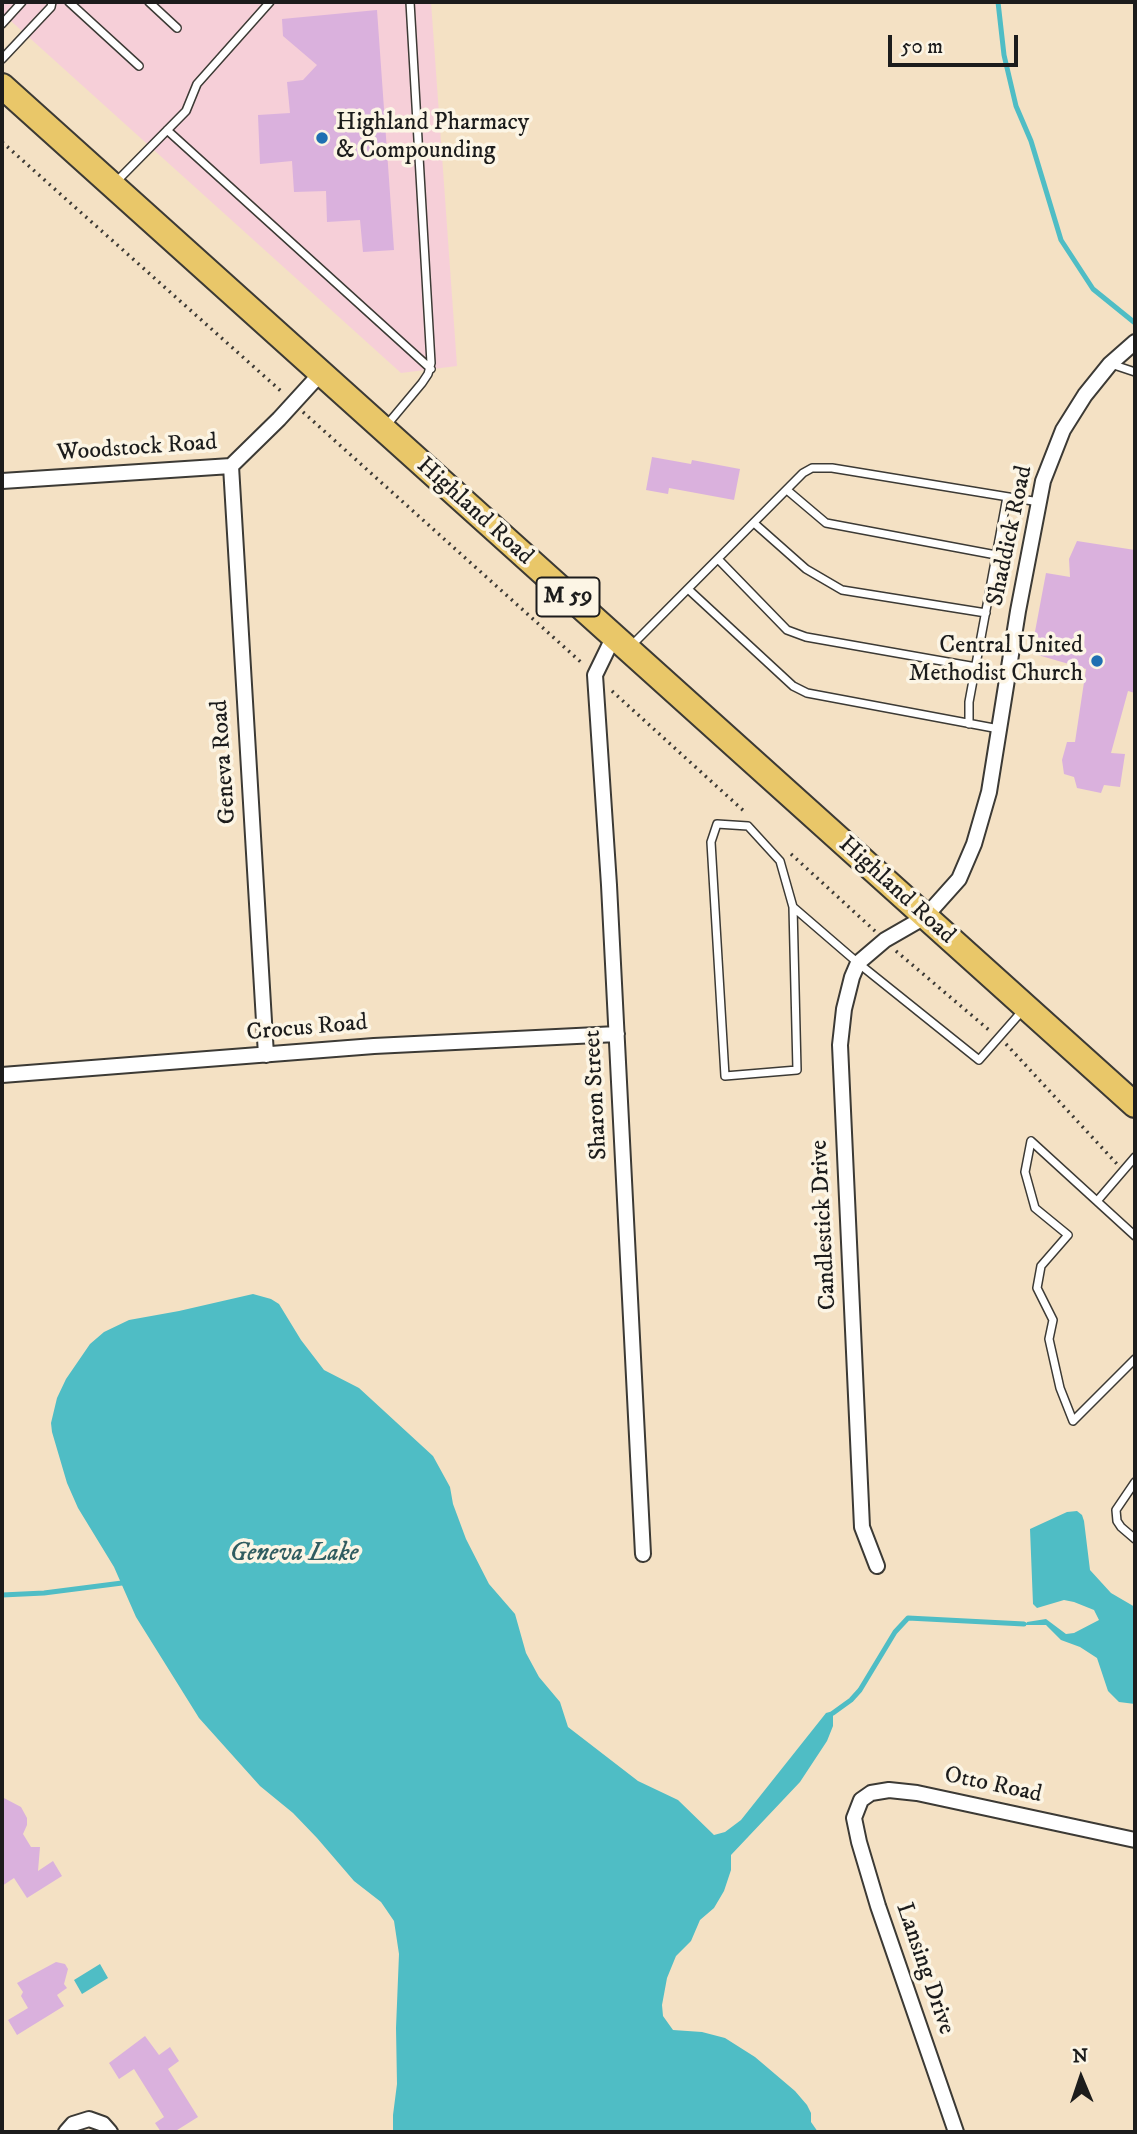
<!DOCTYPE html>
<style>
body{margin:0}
#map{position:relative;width:1137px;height:2134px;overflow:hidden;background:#f4e1c4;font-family:"IM FELL DW Pica",serif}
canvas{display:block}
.frame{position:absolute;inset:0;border:4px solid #1c1c1c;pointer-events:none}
.north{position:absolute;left:1046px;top:2043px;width:70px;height:70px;-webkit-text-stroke:5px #fcf5e5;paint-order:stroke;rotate:358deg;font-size:19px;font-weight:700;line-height:28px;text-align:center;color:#1c1c1c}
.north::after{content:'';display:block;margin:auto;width:24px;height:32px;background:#1c1c1c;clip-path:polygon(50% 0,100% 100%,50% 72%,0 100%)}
.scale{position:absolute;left:888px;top:35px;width:130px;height:32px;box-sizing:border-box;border:4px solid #1c1c1c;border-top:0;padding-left:9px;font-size:21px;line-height:24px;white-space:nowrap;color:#1c1c1c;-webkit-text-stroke:5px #fcf5e5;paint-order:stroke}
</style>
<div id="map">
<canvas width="1137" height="2134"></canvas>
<div class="frame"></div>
<div class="north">N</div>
<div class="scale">50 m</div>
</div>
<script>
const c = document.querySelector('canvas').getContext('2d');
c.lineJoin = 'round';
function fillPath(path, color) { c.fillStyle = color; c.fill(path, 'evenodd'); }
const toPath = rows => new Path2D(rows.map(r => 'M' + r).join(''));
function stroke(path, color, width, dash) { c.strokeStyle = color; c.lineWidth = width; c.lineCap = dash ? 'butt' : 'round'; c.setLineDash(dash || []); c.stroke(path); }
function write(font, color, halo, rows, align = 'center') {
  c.font = font + ' "IM FELL DW Pica",serif'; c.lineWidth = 7; c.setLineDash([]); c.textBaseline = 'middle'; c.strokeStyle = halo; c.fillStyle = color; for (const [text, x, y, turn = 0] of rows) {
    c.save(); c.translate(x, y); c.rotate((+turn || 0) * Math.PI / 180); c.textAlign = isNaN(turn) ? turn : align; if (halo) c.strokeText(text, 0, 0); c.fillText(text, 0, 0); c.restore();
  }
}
const built = toPath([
 [2,2,431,2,457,366,401,373,2,13]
]);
const water = toPath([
 [253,1294,271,1299,279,1304,301,1340,324,1370,359,1388,433,1456,450,1487,453,1504,466,1539,489,1584,515,1614,526,1653,539,1677,560,1702,568,1727,638,1781,678,1800,714,1835,725,1832,741,1820,826,1713,833,1711,833,1726,827,1741,800,1782,731,1855,731,1870,724,1891,714,1908,700,1920,691,1941,676,1956,667,1978,662,2005,663,2016,673,2030,702,2032,725,2038,755,2057,795,2091,807,2105,811,2113,811,2122,818,2132,393,2132,393,2115,397,2084,396,2028,399,1954,394,1921,381,1902,354,1881,317,1838,293,1813,260,1786,199,1718,136,1617,114,1567,78,1508,67,1483,52,1432,51,1423,57,1398,66,1379,90,1344,104,1332,129,1320,179,1311],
 [1077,1511,1082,1515,1084,1521,1090,1570,1111,1593,1135,1607,1135,1704,1119,1702,1108,1691,1097,1658,1080,1647,1061,1640,1046,1625,1025,1625,1027,1622,1046,1619,1066,1634,1074,1633,1099,1620,1094,1610,1074,1602,1064,1600,1037,1608,1033,1604,1030,1529,1067,1512],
 [100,1964,108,1978,82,1994,74,1980]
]);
const stream = toPath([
 [998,2,1004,55,1016,106,1031,141,1061,240,1093,289,1135,323],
 [2,1595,44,1593,122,1583],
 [833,1713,851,1700,860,1690,895,1632,908,1618,1024,1624]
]);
const building = toPath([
 [377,10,394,250,363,252,360,220,327,222,326,191,294,192,292,161,260,164,258,115,290,113,287,82,303,80,317,65,283,36,282,19],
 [652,457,691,464,692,460,740,469,734,500,669,488,668,494,646,490],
 [1077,541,1135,550,1135,693,1128,691,1111,753,1125,754,1120,787,1104,785,1101,793,1077,788,1074,777,1064,774,1062,760,1067,742,1075,742,1086,669,1031,653,1046,573,1070,577,1069,559],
 [2,1797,21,1807,27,1818,27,1825,23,1834,31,1847,40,1847,38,1871,53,1861,62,1876,27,1898,14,1878,2,1886],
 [56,1962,65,1964,68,1969,64,1984,67,1988,57,1995,64,2006,17,2035,8,2020,28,2008,21,1996,23,1992,17,1983],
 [145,2036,159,2055,170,2047,179,2061,168,2069,198,2117,174,2132,161,2132,155,2123,164,2117,134,2069,119,2079,109,2063]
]);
const path = toPath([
 [2,142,282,392],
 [303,412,583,664],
 [612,691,746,813],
 [791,854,875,931],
 [896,951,989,1030],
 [1006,1044,1117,1164]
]);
const service = toPath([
 [69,2,139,66],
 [149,2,177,28],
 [2,24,22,2],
 [2,59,51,7,52,2],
 [167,130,431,369],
 [116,182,186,111,197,84,270,2],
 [1111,364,1135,372],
 [386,426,422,383,428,374,431,363,410,2],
 [787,490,826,523,996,555],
 [754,523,806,569,842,590,986,613],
 [718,559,787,630,806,637,976,667],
 [688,589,793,686,807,693,999,729],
 [630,647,803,473,812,468,832,468,1039,502],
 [969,724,969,702,1007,497],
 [793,907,797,1070,725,1076,711,842,717,824,748,826,780,861,793,907,858,963,979,1060,1023,1010],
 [1098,1200,1135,1157],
 [1135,1236,1031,1141,1025,1172,1035,1208,1068,1235,1041,1266,1037,1288,1053,1320,1049,1339,1060,1388,1073,1421,1135,1359],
 [1135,1482,1116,1510,1117,1521,1121,1527,1135,1539]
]);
const minor = toPath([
 [231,466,266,1055],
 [2,481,231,466,279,419,321,373],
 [613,638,595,675,609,885,643,1554],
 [2,1075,374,1046,617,1034],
 [877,1566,862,1527,840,1045,844,1009,852,977,858,963,885,940,925,917,959,879,974,844,989,792,1018,611,1043,481,1063,430,1085,395,1110,364,1135,342],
 [66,2132,73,2124,89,2119,103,2124,110,2132],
 [956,2132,878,1906,859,1842,854,1818,861,1800,871,1793,889,1790,917,1793,1135,1840]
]);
const trunk = toPath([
 [2,86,1135,1105]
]);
const markers = [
 [322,138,7,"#1f6fb2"],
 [1097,661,7,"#1f6fb2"]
];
const shields = [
 [568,597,63]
];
const shieldNames = [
 ["M 59",568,597]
];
const poiNames = [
 ["Highland Pharmacy",336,124],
 ["& Compounding",336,152],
 ["Central United",1083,647,"right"],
 ["Methodist Church",1083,675,"right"]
];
const streetNames = [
 ["Woodstock Road",137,449,-4],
 ["Highland Road",474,512,42],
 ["Shaddick Road",1011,536,-78],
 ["Geneva Road",225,762,-94],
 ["Highland Road",896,891,42],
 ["Crocus Road",307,1029,-5],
 ["Sharon Street",597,1095,-93],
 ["Candlestick Drive",825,1225,-93],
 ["Otto Road",993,1786,12],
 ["Lansing Drive",924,1969,71]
];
const waterNames = [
 ["Geneva Lake",294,1555]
];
fillPath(built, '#f6cfd8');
fillPath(water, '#4fbdc5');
stroke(stream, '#4fbdc5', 5);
fillPath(building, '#dab1dd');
stroke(service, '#3c3a35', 10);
stroke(minor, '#3c3a35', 18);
stroke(trunk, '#3c3a35', 28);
stroke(path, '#3c3a35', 3.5, [2, 5]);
stroke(service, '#fff', 7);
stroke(minor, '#fff', 14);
stroke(trunk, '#e9c769', 24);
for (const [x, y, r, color] of markers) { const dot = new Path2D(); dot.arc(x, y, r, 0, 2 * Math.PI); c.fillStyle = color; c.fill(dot); stroke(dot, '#fcf5e5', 2.5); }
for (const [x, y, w] of shields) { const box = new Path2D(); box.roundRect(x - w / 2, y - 19.5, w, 39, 5); c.fillStyle = '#fcf5e5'; c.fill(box); stroke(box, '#1c1c1c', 2); }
write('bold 23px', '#1c1c1c', null, shieldNames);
write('24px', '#1c1c1c', '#fcf5e5', poiNames, 'left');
write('24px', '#1c1c1c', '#fcf5e5', streetNames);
write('italic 26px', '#305c60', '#fcf5e5', waterNames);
</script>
